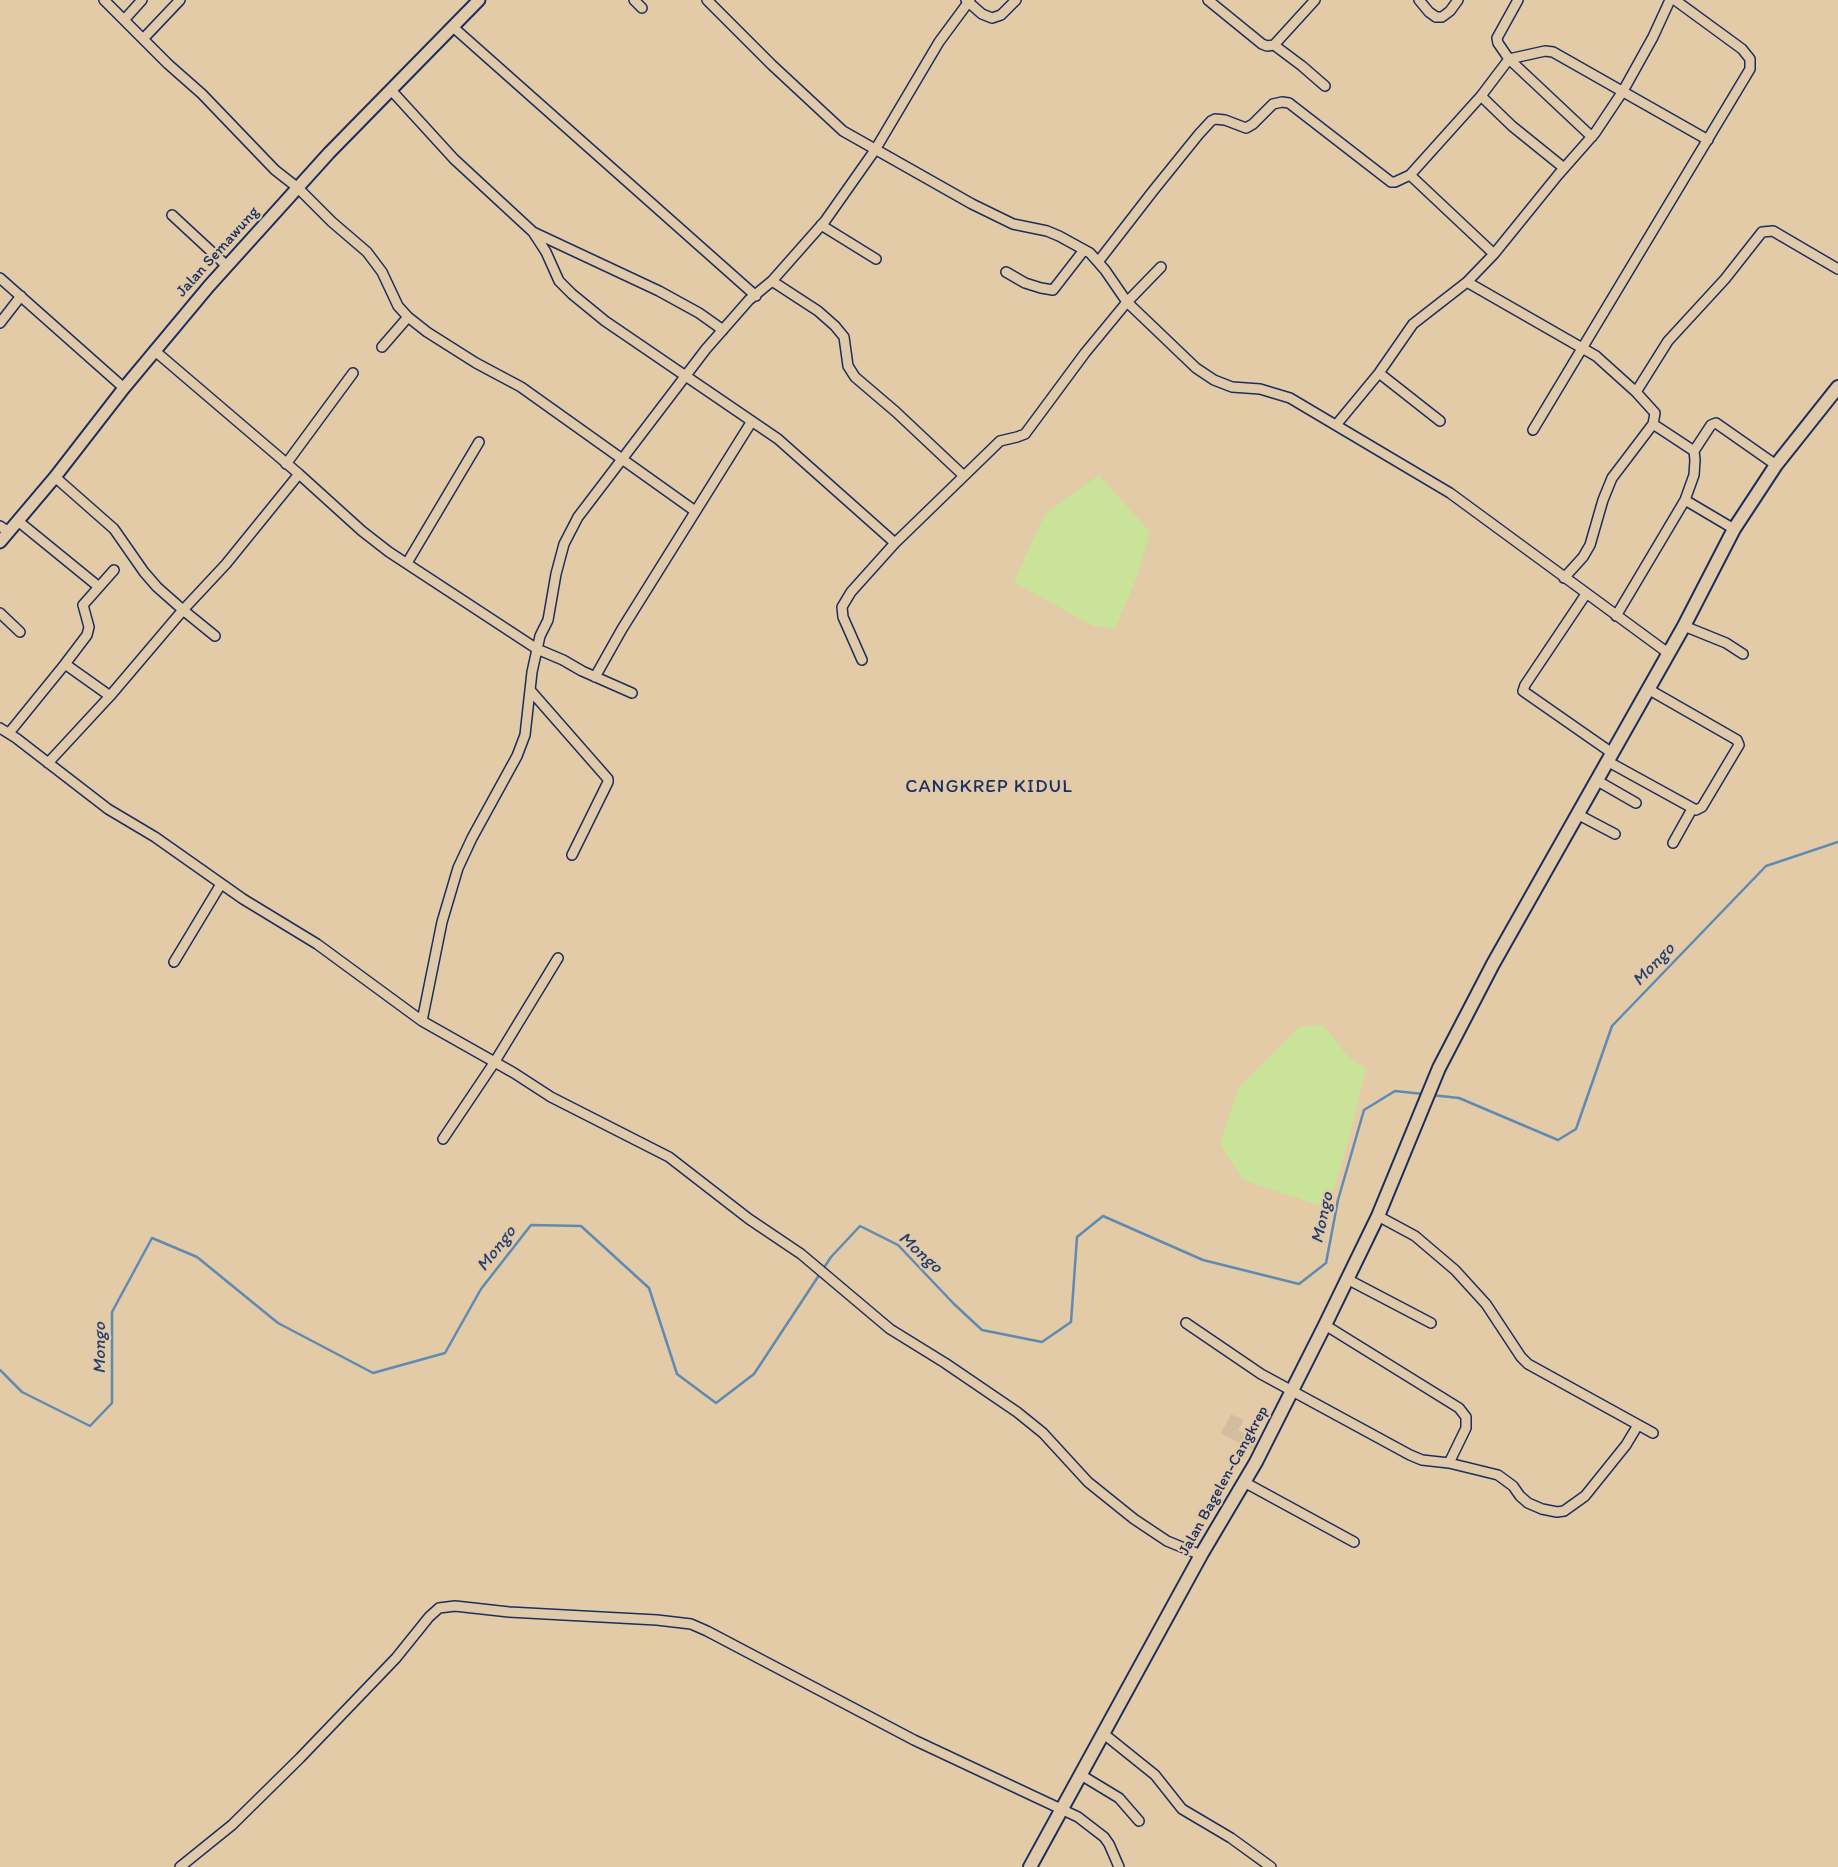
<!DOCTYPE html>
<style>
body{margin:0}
canvas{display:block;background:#e3cba7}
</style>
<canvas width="1838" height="1867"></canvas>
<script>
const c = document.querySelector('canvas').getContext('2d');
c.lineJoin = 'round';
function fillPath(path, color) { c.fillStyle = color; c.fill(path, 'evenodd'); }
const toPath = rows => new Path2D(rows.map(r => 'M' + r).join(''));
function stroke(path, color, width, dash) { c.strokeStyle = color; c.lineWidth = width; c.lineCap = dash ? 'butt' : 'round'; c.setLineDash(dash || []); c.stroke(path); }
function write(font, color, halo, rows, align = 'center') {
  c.font = font + ' Itim,sans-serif'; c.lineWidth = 4.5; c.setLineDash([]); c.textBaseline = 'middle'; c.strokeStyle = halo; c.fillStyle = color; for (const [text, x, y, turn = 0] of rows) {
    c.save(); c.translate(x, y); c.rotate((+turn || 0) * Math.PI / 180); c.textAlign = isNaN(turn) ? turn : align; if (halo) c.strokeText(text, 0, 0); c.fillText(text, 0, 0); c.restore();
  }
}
const built = toPath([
 [1231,1414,1244,1420,1238,1430,1259,1442,1254,1451,1221,1433]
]);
const green = toPath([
 [1099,475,1150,532,1136,579,1115,628,1093,626,1014,582,1045,514],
 [1323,1025,1350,1059,1366,1068,1349,1138,1328,1208,1243,1180,1220,1143,1239,1087,1301,1026]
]);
const stream = toPath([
 [1431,1095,1459,1098,1558,1140,1576,1129,1612,1026,1766,866,1838,842],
 [0,1370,22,1392,90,1426,112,1403,112,1312,152,1238,197,1257,278,1323,373,1373,445,1353,481,1289,531,1225,581,1226,649,1288,677,1374,716,1403,754,1374,831,1257,860,1226,898,1245,954,1304,982,1330,1042,1342,1071,1322,1077,1237,1103,1216,1203,1260,1299,1284,1326,1263,1338,1200,1364,1110,1395,1091,1423,1094]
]);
const minor = toPath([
 [104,0,168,64,202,94,275,170,298,188,332,222,367,252,382,272,398,306,408,317,427,332,476,363,521,387,695,511],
 [634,0,642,8],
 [707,0,772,65,843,131,972,204,1013,224,1047,231,1059,236,1090,253,1105,270,1127,302,1196,368,1214,380,1232,387,1260,389,1290,398,1450,493,1668,653],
 [966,0,982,14,992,18,1001,15,1016,0],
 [1208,0,1262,44,1267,46,1274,45,1302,66,1325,86],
 [1419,0,1429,12,1436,17,1442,17,1450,11,1458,0],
 [1518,0,1497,38,1498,43,1509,59,1592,137],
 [124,20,142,0],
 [453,27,756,296],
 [143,39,180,0],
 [1274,45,1315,0],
 [391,90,454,159,533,232,659,291,699,313,723,330],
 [1481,96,1512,126,1564,168],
 [172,215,227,266],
 [821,225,876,259],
 [533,232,546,252,559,281,572,294,605,321,778,439,895,543],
 [1494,254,1410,175,1481,96,1509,59,1545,51,1553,52,1708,140],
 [1098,262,1153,191,1199,134,1211,121,1215,119,1225,120,1246,128,1253,124,1273,104,1282,102,1289,103,1391,182,1395,182,1410,175],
 [1006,272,1025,283,1041,288,1053,290,1084,250],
 [0,278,124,388],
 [772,281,818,311,835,326,844,337,848,366,855,377,896,412,964,476,895,543,851,592,842,607,843,617,862,660],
 [1467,282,1596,356,1636,392,1655,413,1653,424,1694,451,1711,425,1716,423,1776,465],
 [0,323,21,296],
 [382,347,408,317],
 [155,351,299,474,362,531,389,552,537,649,563,660,582,671,632,693],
 [1379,373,1440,421],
 [1636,392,1668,341,1725,279,1762,232,1773,231,1838,269],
 [1336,425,1379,373,1413,324,1467,282,1494,254,1558,175,1595,133,1623,91,1653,37,1670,0],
 [1533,430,1750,69,1750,59,1742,49,1675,0],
 [286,464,353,373],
 [964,476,1000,441,1017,437,1025,434,1085,353,1127,302,1161,267],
 [55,477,114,529,144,572,157,587,183,610,226,564,299,474],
 [1685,500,1734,529],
 [18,521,99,587],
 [0,526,9,532],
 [407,563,479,442],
 [1564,578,1583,557,1590,545,1603,500,1612,478,1653,424],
 [1586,594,1525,685,1523,691,1612,753],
 [0,613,20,632],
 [1616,616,1685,500,1694,475,1695,460,1694,451],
 [1684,626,1726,643,1743,654],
 [65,664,87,635,89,627,83,605,114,570],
 [595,677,622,629,752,421],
 [530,690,608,779,608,782,572,855],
 [0,728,16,738,108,809,155,837,243,899,317,944,422,1021,514,1073,551,1097,669,1157,749,1219,801,1254,890,1329,945,1363,1017,1412,1043,1433,1088,1482,1134,1519,1167,1541,1201,1555],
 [9,733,65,664,110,696],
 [1607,761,1696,810,1702,807,1739,745,1737,740,1648,689],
 [48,763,110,696,183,610,215,636],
 [1596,780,1636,803],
 [1577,814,1615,834],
 [1673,843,1692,809],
 [174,962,221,884],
 [422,1021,442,922,458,868,472,838,517,756,525,735,532,672,540,636,548,620,556,574,564,544,578,517,706,349,749,300,772,281,825,221,875,150,939,42,970,0],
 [443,1139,494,1063,558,958],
 [1378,1216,1415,1236,1455,1270,1486,1304,1521,1357,1528,1364,1653,1433],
 [1347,1279,1431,1323],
 [1186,1323,1261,1374,1410,1455,1422,1460,1449,1463,1498,1475,1513,1486,1520,1496,1528,1503,1542,1509,1557,1512,1564,1511,1585,1496,1626,1445,1638,1425],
 [1325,1325,1459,1408,1466,1417,1466,1428,1449,1463],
 [1244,1482,1354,1542],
 [1104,1734,1155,1775,1182,1809,1231,1838,1271,1867],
 [1081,1775,1119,1798,1139,1821],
 [180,1867,232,1825,300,1758,396,1658,429,1617,439,1608,455,1606,509,1612,657,1620,691,1624,707,1631,914,1740,1078,1817,1104,1837,1109,1844,1119,1867]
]);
const tertiary = toPath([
 [0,542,55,477,124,388,209,286,329,153,479,0]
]);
const secondary = toPath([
 [1030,1867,1201,1555,1256,1462,1325,1325,1378,1216,1439,1068,1493,964,1684,626,1734,529,1776,465,1838,387]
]);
const streetNames = [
 ["Jalan Semawung",218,252,-48],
 ["Jalan Bagelen-Cangkrep",1224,1481,-61]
];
const waterNames = [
 ["Mongo",1654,965,-46],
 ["Mongo",1323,1218,-78],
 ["Mongo",497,1249,-52],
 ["Mongo",920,1253,42],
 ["Mongo",100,1348,-90]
];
const quarterNames = [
 ["CANGKREP KIDUL",989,787]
];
fillPath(built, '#d2bd9f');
fillPath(green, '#c9e399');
stroke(stream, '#5e8ab3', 2.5);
stroke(minor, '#1b2f5e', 12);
stroke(tertiary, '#1b2f5e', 15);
stroke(secondary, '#1b2f5e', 16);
stroke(minor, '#e1caaa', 9);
stroke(tertiary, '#e1caaa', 11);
stroke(secondary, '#e1caaa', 12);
write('16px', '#1b2f5e', '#e1caaa', streetNames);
write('italic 18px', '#263e6c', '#e1caaa', waterNames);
c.letterSpacing = '1px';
write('19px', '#1b2f5e', '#e1caaa', quarterNames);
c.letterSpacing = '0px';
</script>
